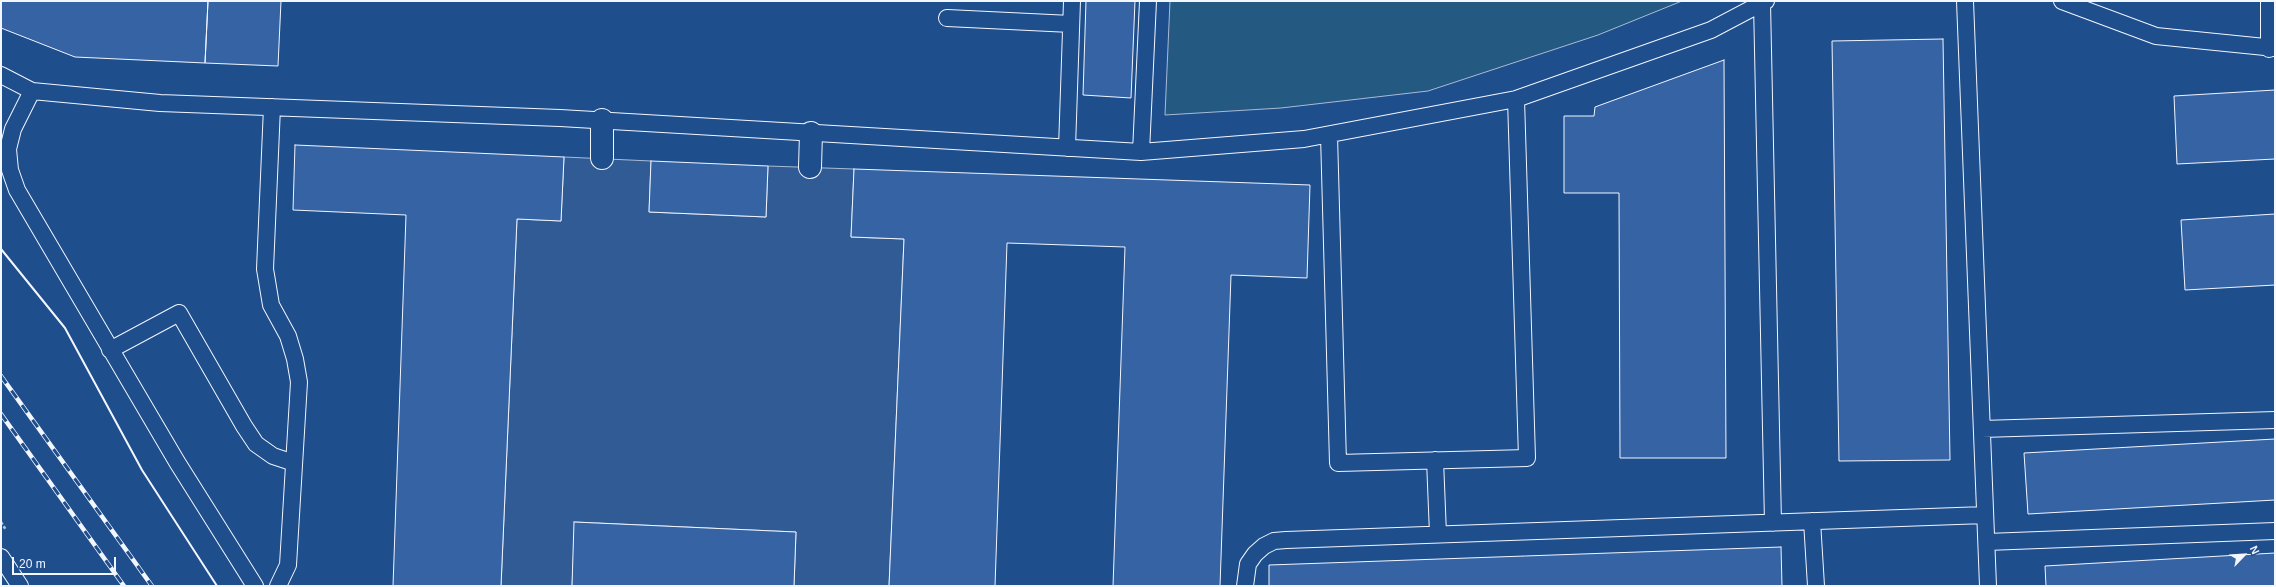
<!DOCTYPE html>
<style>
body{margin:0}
#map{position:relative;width:2276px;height:587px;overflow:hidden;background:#1f4e8c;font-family:Arial,sans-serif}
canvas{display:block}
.frame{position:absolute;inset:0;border:2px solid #f2f6ff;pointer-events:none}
.north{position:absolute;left:2224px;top:535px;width:40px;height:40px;-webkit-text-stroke:3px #1f4e8c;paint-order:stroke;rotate:65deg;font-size:11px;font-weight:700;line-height:16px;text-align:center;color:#f2f6ff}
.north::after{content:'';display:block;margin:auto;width:14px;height:18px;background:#f2f6ff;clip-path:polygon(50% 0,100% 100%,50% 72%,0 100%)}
.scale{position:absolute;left:12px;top:557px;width:104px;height:18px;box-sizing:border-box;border:2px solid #f2f6ff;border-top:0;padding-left:5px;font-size:12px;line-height:14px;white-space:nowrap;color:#f2f6ff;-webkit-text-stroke:3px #1f4e8c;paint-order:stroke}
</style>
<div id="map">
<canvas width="2276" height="587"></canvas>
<div class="frame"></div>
<div class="north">N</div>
<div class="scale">20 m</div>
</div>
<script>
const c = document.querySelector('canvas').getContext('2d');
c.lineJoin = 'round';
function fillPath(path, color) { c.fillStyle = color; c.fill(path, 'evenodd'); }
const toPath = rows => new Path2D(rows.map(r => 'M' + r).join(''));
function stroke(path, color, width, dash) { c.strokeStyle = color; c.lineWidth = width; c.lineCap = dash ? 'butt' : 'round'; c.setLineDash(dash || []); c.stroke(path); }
const green = toPath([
 [1170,1,1682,1,1598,35,1428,91,1281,108,1165,115,1170,1]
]);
const parking = toPath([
 [564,157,651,161,649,212,766,217,768,166,854,169,851,237,904,239,889,586,794,586,796,532,575,522,572,586,501,586,517,219,561,221,564,157]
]);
const building = toPath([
 [1,1,208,1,205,63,75,57,1,28,1,1],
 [208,1,281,1,278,66,205,63,208,1],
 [1086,1,1135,1,1131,98,1083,95,1086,1],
 [1943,39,1950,460,1839,461,1832,41,1943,39],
 [1724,60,1726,458,1620,458,1619,193,1564,193,1564,116,1594,116,1595,107,1724,60],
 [2275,90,2275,159,2177,164,2174,96,2275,90],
 [295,145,564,157,561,221,517,219,501,586,393,586,406,215,293,210,295,145],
 [651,161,768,166,766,217,649,212,651,161],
 [854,169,1310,185,1307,278,1231,275,1220,586,1113,586,1125,247,1007,243,995,586,889,586,904,239,851,237,854,169],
 [2275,214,2275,285,2185,290,2181,220,2275,214],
 [2275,439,2275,500,2028,514,2024,453,2275,439],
 [574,522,796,532,794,586,572,586,574,522],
 [1781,547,1782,586,1269,586,1269,565,1781,547],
 [2275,553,2275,586,2046,586,2045,566,2275,553]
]);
const path = toPath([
 [1,522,6,530]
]);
const lane = toPath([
 [1965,1,1988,586],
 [2062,1,2156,36,2275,48],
 [2269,1,2269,49],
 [1762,3,1773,523],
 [947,18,1071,24],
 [1,75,32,91,160,103,560,118,1141,152,1304,139,1516,99,1711,30,1766,1],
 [32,91,13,129,8,149,10,170,17,190,177,462,255,586],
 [272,107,265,269,271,305,288,336,295,359,299,382,288,565,278,586],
 [1329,135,1338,463,1527,458,1516,99],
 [1067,148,1072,1],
 [1141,152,1148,1],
 [110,350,179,313,244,426,256,444,273,456,294,463],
 [1982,429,2275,420],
 [1435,460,1438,534],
 [1812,521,1816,586],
 [1987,542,2275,531],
 [1,557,20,586],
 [1245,586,1248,564,1255,554,1264,546,1274,541,1286,540,1985,515]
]);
const street = toPath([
 [602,158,602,120],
 [810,167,811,133]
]);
const rail = toPath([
 [1,376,152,586],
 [1,414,124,586]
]);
const wall = toPath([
 [1,249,65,328,142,470,217,586]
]);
fillPath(green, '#245a82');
stroke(green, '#a8bbd7', 1);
fillPath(parking, '#305b95');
stroke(parking, '#a8bbd7', 1);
fillPath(building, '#3563a3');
stroke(building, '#f2f6ff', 1);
stroke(lane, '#f2f6ff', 18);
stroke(street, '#f2f6ff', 24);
stroke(path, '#b3c4dc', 2.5, [3, 2]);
stroke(lane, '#1f4e8c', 16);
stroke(street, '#1f4e8c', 22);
stroke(rail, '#f2f6ff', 4.5);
stroke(rail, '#1f4e8c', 3, [9]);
stroke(wall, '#f2f6ff', 2);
</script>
